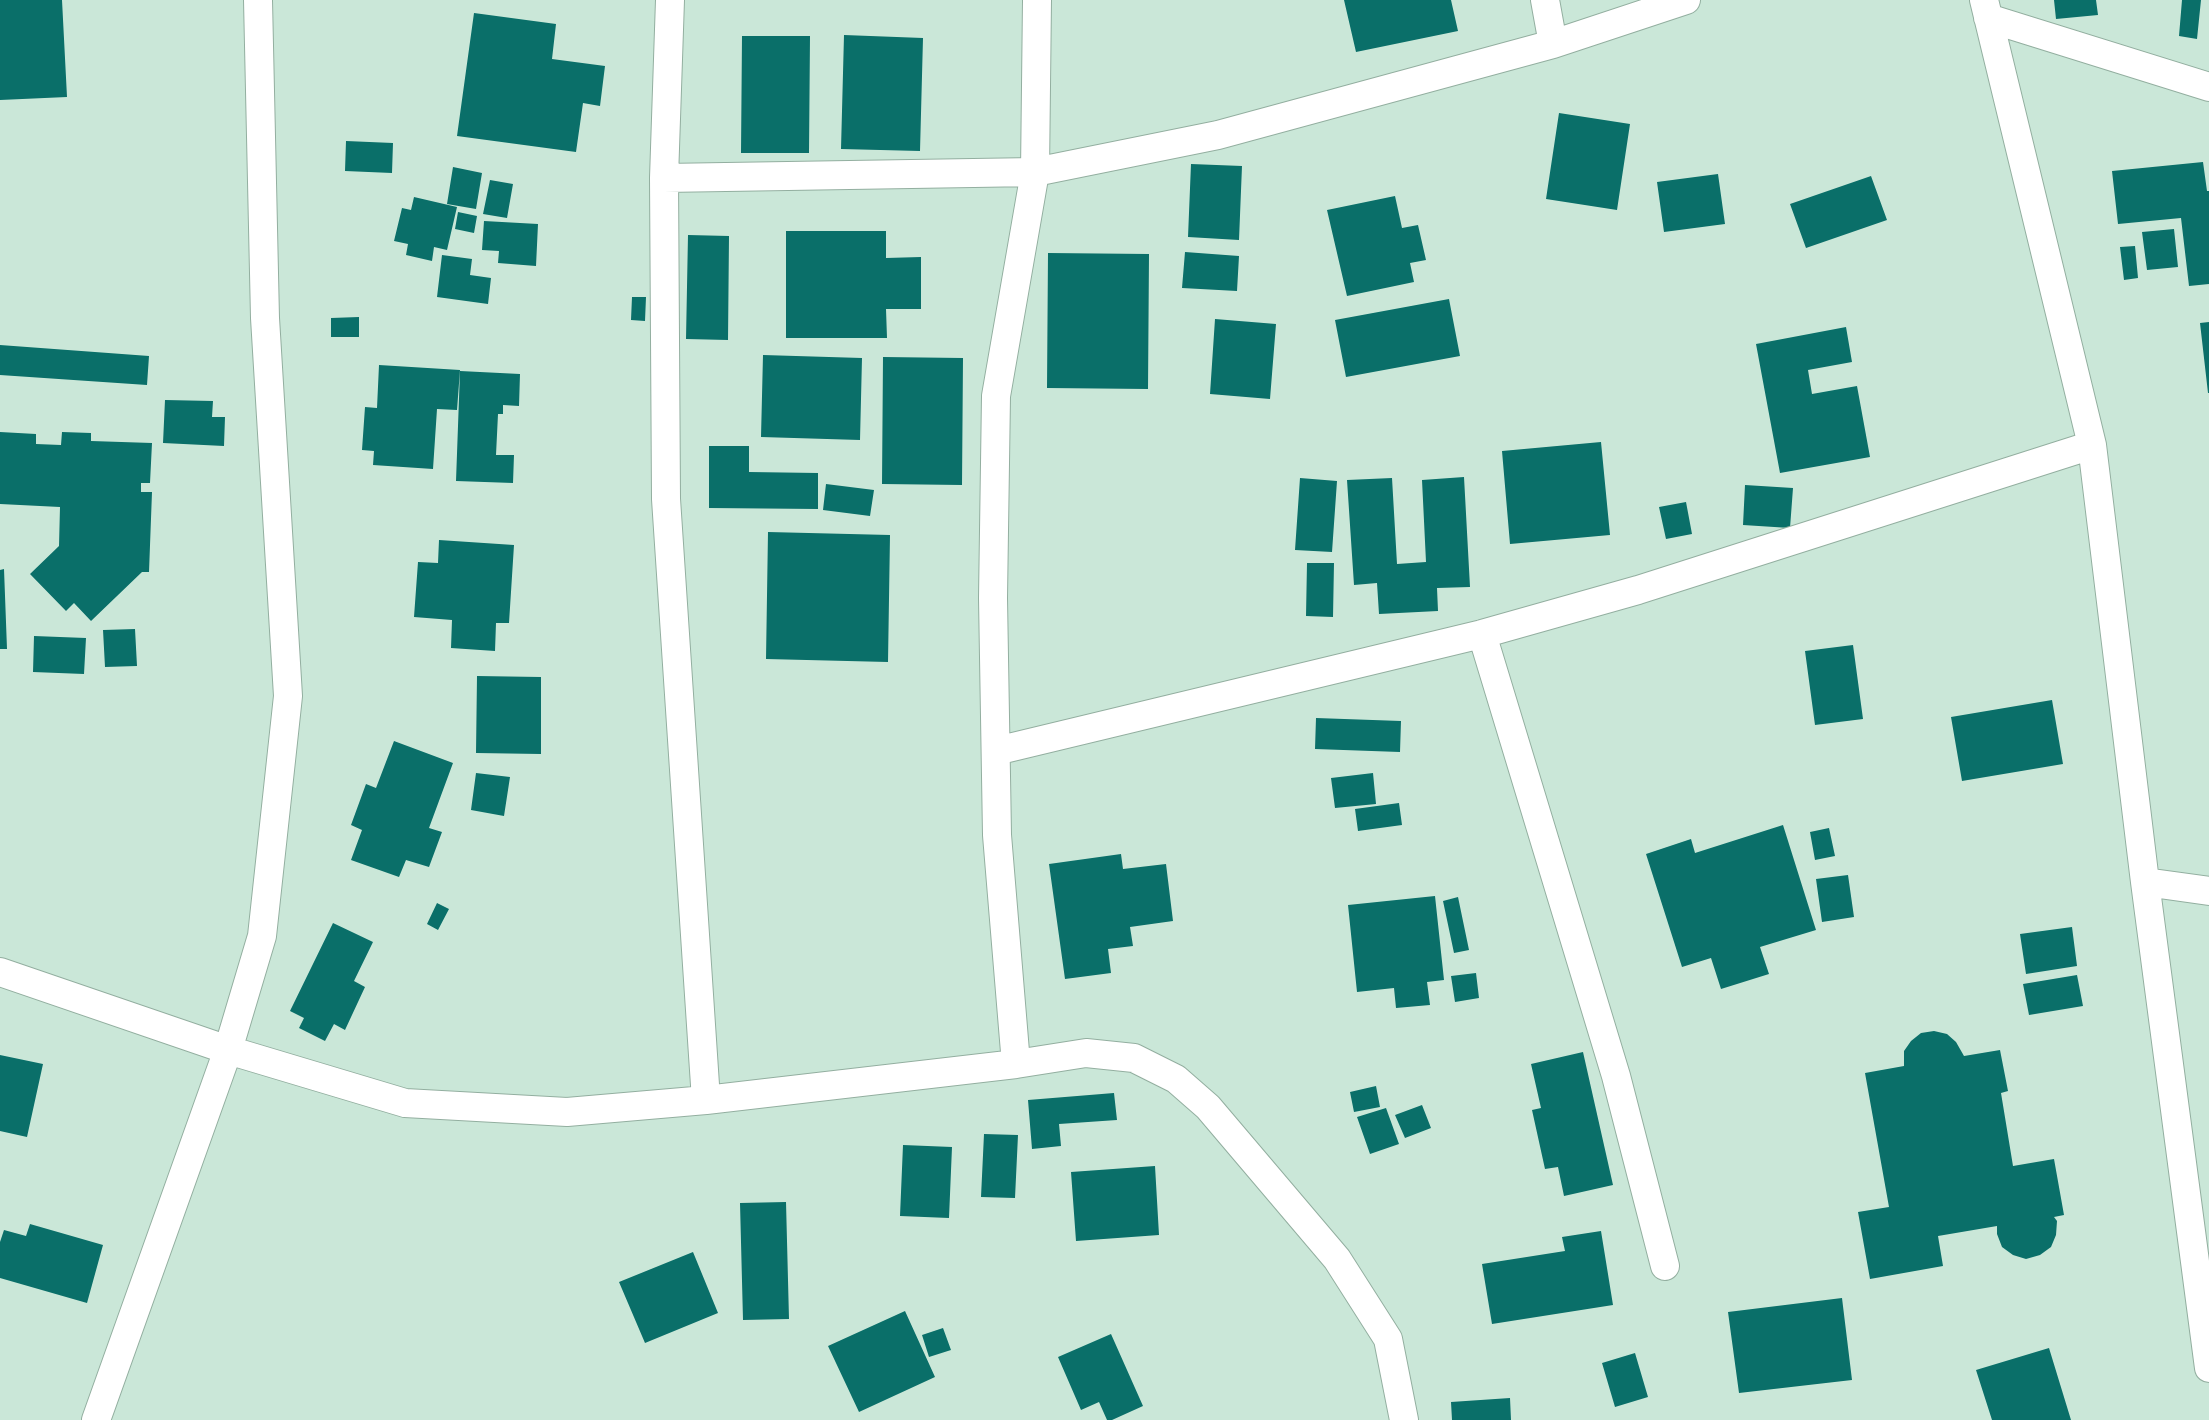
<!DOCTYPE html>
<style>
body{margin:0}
canvas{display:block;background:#cae7d8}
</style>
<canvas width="2209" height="1420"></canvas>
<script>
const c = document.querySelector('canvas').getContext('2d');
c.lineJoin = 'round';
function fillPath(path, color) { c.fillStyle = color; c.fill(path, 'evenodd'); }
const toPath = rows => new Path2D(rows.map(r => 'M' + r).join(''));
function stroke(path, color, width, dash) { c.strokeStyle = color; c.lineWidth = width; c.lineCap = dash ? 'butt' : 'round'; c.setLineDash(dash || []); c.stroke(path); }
const building = toPath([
 [0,0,62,0,67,97,0,100],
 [1344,0,1451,0,1458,31,1356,52],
 [2054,0,2096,0,2098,15,2056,19],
 [2182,0,2201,0,2197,39,2179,36],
 [474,13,556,24,552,59,605,66,600,106,583,103,576,152,457,136],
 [844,35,923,38,920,151,841,149],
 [742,36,810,36,809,153,741,153],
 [1559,113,1630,124,1617,210,1546,199],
 [346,141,393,143,392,173,345,171],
 [2203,162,2207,191,2209,191,2209,284,2189,286,2181,218,2118,224,2112,171],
 [1191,164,1242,166,1239,240,1188,237],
 [453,167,482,173,476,209,447,204],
 [1718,174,1725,224,1664,232,1657,182],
 [1871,176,1887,220,1806,248,1790,204],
 [490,180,513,184,507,218,483,214],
 [1395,196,1402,228,1418,225,1426,260,1410,263,1414,282,1347,296,1327,210],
 [414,197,457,207,447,250,434,247,432,261,406,255,408,244,394,241,402,208,411,210],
 [458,212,477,216,474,233,455,229],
 [484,221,538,224,536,266,498,263,499,251,482,250],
 [2174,229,2178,267,2147,270,2142,232],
 [786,231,886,231,886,258,921,257,921,309,886,309,887,338,786,338],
 [688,235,729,236,728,340,686,339],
 [2135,246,2138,278,2124,280,2120,247],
 [1185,252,1239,256,1237,291,1182,288],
 [1048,253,1149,254,1148,389,1047,388],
 [442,255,472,259,470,275,491,278,488,304,437,297],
 [632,297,646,297,645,321,631,320],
 [1449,299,1460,356,1346,377,1335,320],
 [359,317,359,337,331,337,331,318],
 [1215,319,1276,324,1270,399,1210,394],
 [2209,322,2209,393,2208,393,2200,323],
 [1846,327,1852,362,1808,370,1812,394,1857,386,1870,457,1780,473,1756,344],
 [0,345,149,356,147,385,0,375],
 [763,355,862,358,860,440,761,437],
 [883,357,963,358,962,485,882,484],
 [379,365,460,370,457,410,437,409,433,469,373,465,374,451,362,450,365,407,377,408],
 [460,371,520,374,519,406,503,405,503,414,498,414,496,455,514,455,513,483,456,481],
 [165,400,213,401,212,417,225,417,224,446,163,443],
 [0,432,36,434,36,444,61,445,62,432,91,433,91,441,152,443,150,483,141,483,141,492,152,492,149,572,142,572,91,621,74,603,66,611,30,574,59,546,60,507,0,504],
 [1601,442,1610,535,1510,544,1502,451],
 [709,446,749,446,749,472,818,473,818,509,709,508],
 [1464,477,1470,587,1437,588,1438,611,1379,614,1377,583,1354,585,1347,480,1392,478,1397,564,1426,562,1422,480],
 [1300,478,1337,481,1332,552,1295,550],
 [826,484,874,490,870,516,823,510],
 [1745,485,1793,488,1790,528,1743,525],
 [1686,502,1692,534,1666,539,1659,507],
 [768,532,890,535,888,662,766,659],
 [439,540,514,545,509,623,496,623,495,651,451,648,452,620,414,617,418,562,438,563],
 [1307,563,1334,563,1333,617,1306,616],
 [4,569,7,649,0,649,0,570],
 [135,629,137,666,105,667,103,630],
 [34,636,86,638,84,674,33,672],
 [1853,645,1863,719,1815,725,1805,651],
 [477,676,541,677,541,754,476,753],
 [2052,700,2063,764,1962,781,1951,717],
 [1316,718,1401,721,1400,752,1315,749],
 [394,741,453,763,429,828,442,832,429,867,406,860,399,877,351,860,362,830,351,825,366,784,376,788],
 [476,773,510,777,504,816,471,810],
 [1373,773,1376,804,1335,808,1331,778],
 [1399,803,1402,825,1358,831,1355,809],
 [1783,825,1816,930,1760,947,1769,974,1721,989,1711,958,1682,967,1646,854,1691,839,1695,853],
 [1829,828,1835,856,1815,860,1810,832],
 [1121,854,1123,869,1166,864,1173,921,1130,927,1133,946,1108,949,1111,973,1065,979,1049,864],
 [1848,875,1854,917,1822,922,1816,879],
 [1435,896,1444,980,1427,982,1430,1005,1396,1008,1394,988,1357,992,1348,905],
 [1458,897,1469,950,1454,953,1443,901],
 [437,903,449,909,438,930,427,924],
 [333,923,373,942,354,981,365,987,345,1030,334,1024,325,1041,299,1028,304,1018,290,1011],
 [2072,927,2077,966,2026,974,2020,934],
 [1476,973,1479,998,1455,1002,1451,976],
 [2077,975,2083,1006,2029,1015,2023,984],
 [1934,1031,1947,1034,1956,1042,1964,1056,2000,1050,2008,1091,2001,1093,2013,1166,2054,1159,2064,1215,2054,1217,2057,1221,2056,1235,2051,1247,2040,1255,2026,1259,2013,1255,2002,1247,1997,1234,1997,1226,1938,1236,1943,1266,1870,1279,1858,1212,1889,1207,1865,1073,1904,1066,1904,1051,1911,1041,1921,1033],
 [1583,1052,1613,1185,1564,1196,1558,1167,1545,1169,1532,1110,1541,1108,1531,1064],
 [0,1055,43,1064,27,1137,0,1131],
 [1376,1086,1380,1107,1354,1112,1350,1092],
 [1114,1093,1117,1120,1059,1124,1061,1146,1032,1149,1028,1100],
 [1422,1105,1431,1128,1405,1138,1395,1115],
 [1386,1108,1399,1144,1370,1154,1357,1117],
 [984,1134,1018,1135,1015,1198,981,1197],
 [903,1145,952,1147,949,1218,900,1216],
 [1155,1166,1159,1235,1076,1241,1071,1172],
 [786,1202,789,1319,743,1320,740,1203],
 [30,1224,103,1245,87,1303,0,1278,0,1242,4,1230,26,1236],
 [1601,1231,1613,1305,1492,1324,1482,1264,1565,1251,1562,1237],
 [693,1252,718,1313,645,1343,619,1282],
 [1842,1298,1852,1380,1739,1393,1728,1312],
 [905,1311,935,1377,859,1412,828,1346],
 [943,1328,951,1350,929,1357,922,1335],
 [1111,1334,1143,1406,1112,1420,1107,1420,1099,1402,1081,1410,1058,1357],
 [2049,1348,2071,1420,1992,1420,1976,1370],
 [1635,1353,1648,1397,1615,1407,1602,1363],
 [1510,1398,1511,1420,1452,1420,1451,1402]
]);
const minor = toPath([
 [670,0,664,178,666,499,706,1100],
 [1545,0,1553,44],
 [1984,0,2092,445,2145,882,2209,1368],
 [1988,18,2209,87],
 [664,178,1035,172,1218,135,1553,44,1686,0],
 [1482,634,1616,1076,1665,1266],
 [996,751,1482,634,1638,590,2092,445],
 [2145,882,2209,891],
 [0,972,228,1050,405,1103,567,1112,706,1100,1016,1064,1086,1053,1134,1058,1176,1079,1208,1107,1337,1259,1388,1339,1404,1420],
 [1016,1064,997,835,993,598,996,396,1035,172,1037,0],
 [96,1420,228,1050,262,936,288,696,265,318,258,0]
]);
fillPath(building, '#0a6f69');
stroke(minor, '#93afa0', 30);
stroke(minor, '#fff', 28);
</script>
